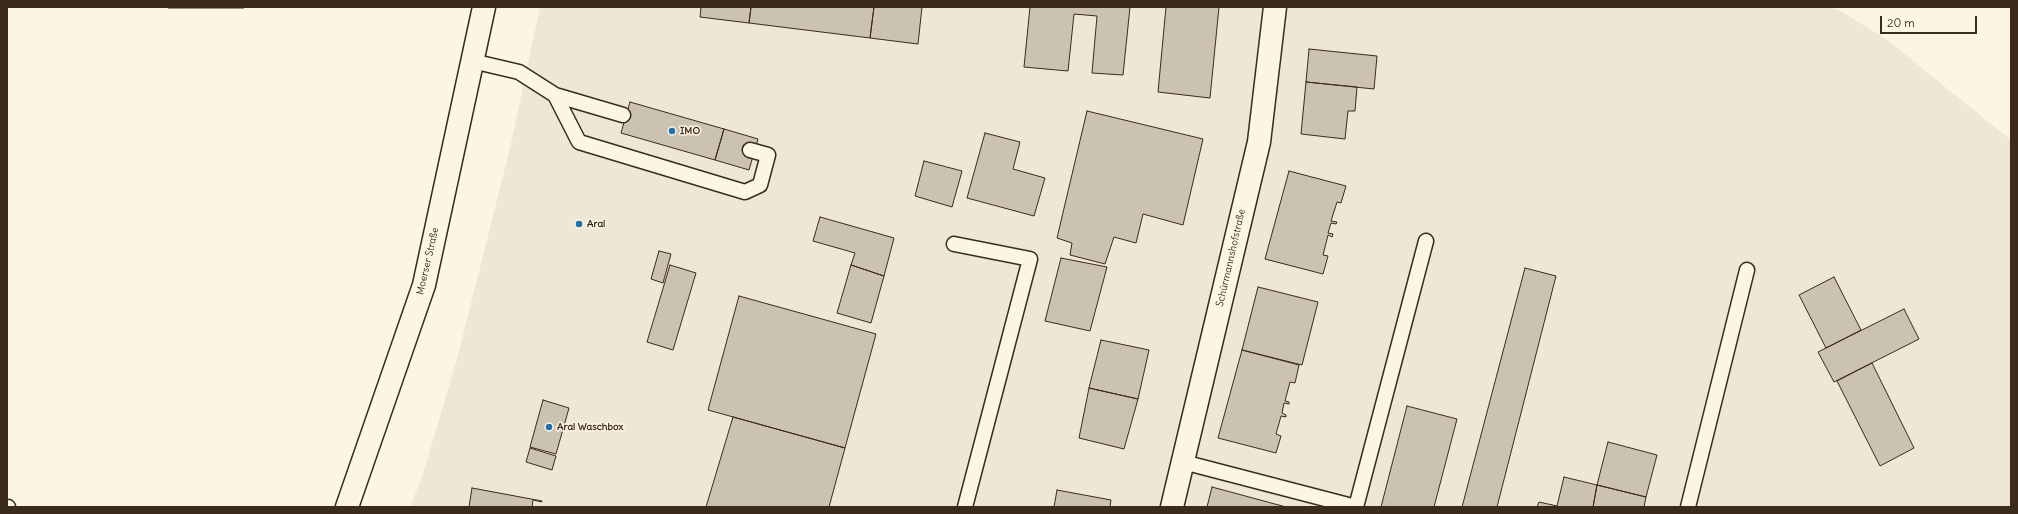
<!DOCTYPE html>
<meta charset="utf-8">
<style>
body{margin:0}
#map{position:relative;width:2018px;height:514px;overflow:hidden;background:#fcf5e5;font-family:Delius,sans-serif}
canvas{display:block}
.frame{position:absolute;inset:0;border:8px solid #3b2a1e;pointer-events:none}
.scale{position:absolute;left:1880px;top:16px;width:97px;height:18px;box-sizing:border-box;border:2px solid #3b2a1e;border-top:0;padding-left:5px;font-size:12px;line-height:14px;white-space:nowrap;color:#3b2a1e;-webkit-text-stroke:3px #fcf5e5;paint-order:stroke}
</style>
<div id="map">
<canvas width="2018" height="514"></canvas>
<div class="frame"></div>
<div class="scale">20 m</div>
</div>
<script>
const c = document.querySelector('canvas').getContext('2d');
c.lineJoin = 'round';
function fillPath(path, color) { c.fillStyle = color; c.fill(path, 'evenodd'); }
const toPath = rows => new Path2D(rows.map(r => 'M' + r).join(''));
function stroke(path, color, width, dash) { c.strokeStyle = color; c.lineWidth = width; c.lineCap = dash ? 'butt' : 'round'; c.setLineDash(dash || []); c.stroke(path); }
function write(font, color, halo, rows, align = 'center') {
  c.font = font + ' Delius,sans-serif'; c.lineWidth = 3; c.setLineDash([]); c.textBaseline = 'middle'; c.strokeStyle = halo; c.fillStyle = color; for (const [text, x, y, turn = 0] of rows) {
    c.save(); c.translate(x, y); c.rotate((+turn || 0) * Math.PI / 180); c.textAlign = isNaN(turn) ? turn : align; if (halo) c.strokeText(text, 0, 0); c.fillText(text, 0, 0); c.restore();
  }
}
const built = toPath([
 [540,7,1827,7,1839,10,1886,39,2011,140,2011,507,410,507,422,477,457,359,510,148]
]);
const building = toPath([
 [168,7,244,7,244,8,168,8,168,7],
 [701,7,751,7,749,23,700,17,701,7],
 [751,7,874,7,870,38,749,23,751,7],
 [874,7,922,7,918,44,870,38,874,7],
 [1030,7,1130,7,1123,75,1092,73,1097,16,1074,14,1068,71,1024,67,1030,7],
 [1166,7,1219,7,1210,98,1158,92,1166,7],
 [1309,49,1377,56,1374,89,1306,82,1309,49],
 [1306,82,1357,87,1355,111,1348,111,1345,139,1301,134,1306,82],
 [630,102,724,129,715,160,621,133,630,102],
 [1087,111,1203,139,1183,225,1143,214,1136,243,1114,237,1105,264,1070,255,1072,243,1057,238,1087,111],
 [724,129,758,139,749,170,715,160,724,129],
 [985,133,1020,142,1013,169,1045,178,1034,216,967,198,985,133],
 [924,161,962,171,952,207,915,196,924,161],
 [1289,171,1346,186,1341,203,1337,202,1331,221,1337,222,1336,224,1331,223,1328,233,1333,234,1332,237,1328,235,1323,255,1328,256,1323,274,1265,259,1289,171],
 [820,217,894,238,884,276,851,265,855,253,813,241,820,217],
 [659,251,671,254,663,283,651,279,659,251],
 [1061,258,1107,267,1090,331,1045,321,1061,258],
 [670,265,696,273,673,350,647,342,670,265],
 [851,265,884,276,871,323,837,313,851,265],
 [1525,268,1556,276,1497,507,1462,507,1525,268],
 [1834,277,1861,330,1826,348,1799,295,1834,277],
 [1258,287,1318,302,1302,365,1242,350,1258,287],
 [739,296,876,334,845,448,708,410,739,296],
 [1904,309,1919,339,1834,382,1818,352,1904,309],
 [1101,340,1149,350,1138,399,1089,388,1101,340],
 [1242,350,1299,365,1295,383,1290,382,1285,401,1289,402,1289,404,1284,403,1282,413,1286,415,1286,417,1281,416,1276,434,1281,436,1276,453,1218,438,1242,350],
 [1872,363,1914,448,1880,466,1837,381,1872,363],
 [1089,388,1138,399,1124,449,1079,438,1089,388],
 [543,400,569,408,556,454,530,447,543,400],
 [1407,406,1457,419,1434,507,1381,507,1407,406],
 [733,417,845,448,829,507,706,507,733,417],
 [1608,442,1657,455,1646,497,1597,485,1608,442],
 [530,448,556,456,552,470,526,462,530,448],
 [1564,477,1597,485,1593,507,1537,507,1539,502,1557,506,1564,477],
 [1597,485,1646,497,1644,507,1593,507,1597,485],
 [1212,487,1286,507,1207,507,1212,487],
 [472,488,542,501,542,502,533,500,532,507,469,507,472,488],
 [1057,490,1111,500,1110,507,1054,507,1057,490]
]);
const lane = toPath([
 [472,61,519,72,555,95],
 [623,115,555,95,579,142,745,192,760,185,768,155,750,150],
 [954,244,1030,259,965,507],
 [1183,462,1356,507,1426,241],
 [7,507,8,507],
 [1688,507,1747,270]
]);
const street = toPath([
 [1172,507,1259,142,1275,7]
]);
const secondary = toPath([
 [347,507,424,285,484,7]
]);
const markers = [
 [672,131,4,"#1f6fb2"],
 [579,224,4,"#1f6fb2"],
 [549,427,4,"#1f6fb2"]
];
const poiNames = [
 ["IMO",680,131],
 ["Aral",587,224],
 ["Aral Waschbox",557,427]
];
const streetNames = [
 ["Schürmannshofstraße",1231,258,-77],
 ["Moerser Straße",428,261,-77]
];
fillPath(built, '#eee6d6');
fillPath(building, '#ccc2b3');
stroke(building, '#3b2a1e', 1);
stroke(lane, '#3b2a1e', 17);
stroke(street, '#3b2a1e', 25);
stroke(secondary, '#3b2a1e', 25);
stroke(lane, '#fcf5e5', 14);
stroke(street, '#fcf5e5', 22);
stroke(secondary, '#fcf5e5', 22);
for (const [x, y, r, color] of markers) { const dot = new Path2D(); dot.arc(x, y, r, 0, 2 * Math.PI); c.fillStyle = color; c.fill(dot); stroke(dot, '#fcf5e5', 1.5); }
write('bold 10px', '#3b2a1e', '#fcf5e5', poiNames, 'left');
write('10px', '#3b2a1e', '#fcf5e5', streetNames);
</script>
